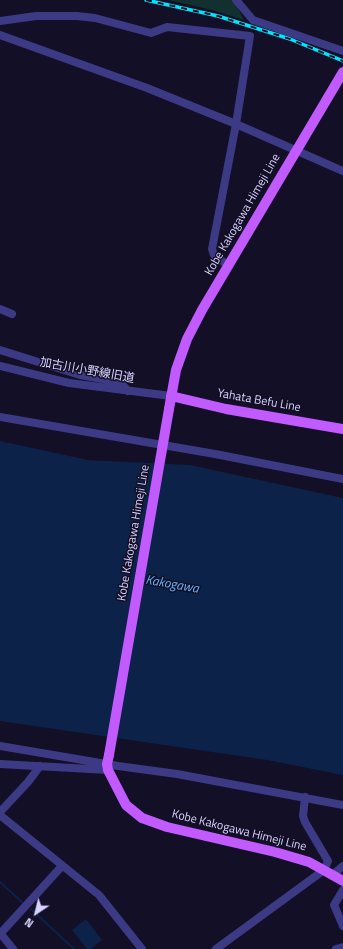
<!DOCTYPE html>
<meta charset="utf-8">
<style>
body{margin:0}
#map{position:relative;width:343px;height:949px;overflow:hidden;background:#130f26;font-family:"Titillium Web",sans-serif}
canvas{display:block}
.north{position:absolute;left:16px;top:893px;width:40px;height:40px;-webkit-text-stroke:3px #130f26;paint-order:stroke;rotate:215deg;font-size:11px;font-weight:700;line-height:16px;text-align:center;color:#d9d4ff}
.north::after{content:'';display:block;margin:auto;width:14px;height:18px;background:#d9d4ff;clip-path:polygon(50% 0,100% 100%,50% 72%,0 100%)}
</style>
<div id="map">
<canvas width="343" height="949"></canvas>
<div class="north">N</div>
</div>
<script>
const c = document.querySelector('canvas').getContext('2d');
c.lineJoin = 'round';
function fillPath(path, color) { c.fillStyle = color; c.fill(path, 'evenodd'); }
const toPath = rows => new Path2D(rows.map(r => 'M' + r).join(''));
function stroke(path, color, width, dash) { c.strokeStyle = color; c.lineWidth = width; c.lineCap = dash ? 'butt' : 'round'; c.setLineDash(dash || []); c.stroke(path); }
function write(font, color, halo, rows, align = 'center') {
  c.font = font + ' "Titillium Web","Noto Sans JP",sans-serif'; c.lineWidth = 3; c.setLineDash([]); c.textBaseline = 'middle'; c.strokeStyle = halo; c.fillStyle = color; for (const [text, x, y, turn = 0] of rows) {
    c.save(); c.translate(x, y); c.rotate((+turn || 0) * Math.PI / 180); c.textAlign = isNaN(turn) ? turn : align; if (halo) c.strokeText(text, 0, 0); c.fillText(text, 0, 0); c.restore();
  }
}
const green = toPath([
 [168,0,231,0,236,5,244,20,212,10]
]);
const water = toPath([
 [0,441,88,460,190,465,343,498,343,775,267,760,0,721],
 [86,919,102,940,91,949,87,949,72,930]
]);
const stream = toPath([
 [0,882,24,904],
 [31,909,74,949]
]);
const minor = toPath([
 [236,0,253,20,343,51],
 [0,21,36,16,77,16,95,18,151,33,167,27,250,36,236,124,212,249,214,255,229,266],
 [0,35,147,88,236,124,343,171],
 [0,309,12,314],
 [0,350,80,375,120,382,128,391],
 [0,366,69,383,171,396],
 [0,417,215,454,343,479],
 [0,746,118,766,177,774,343,805],
 [0,764,108,770],
 [0,812,28,782,40,766],
 [0,815,99,895,142,949],
 [332,875,343,866],
 [343,890,334,905,343,926],
 [0,933,13,949],
 [0,934,62,866],
 [216,949,324,870,328,861,305,822,303,816,305,797],
 [336,949,343,947]
]);
const major = toPath([
 [171,396,226,409,343,429],
 [169,409,176,370,187,339,202,310,343,72],
 [109,755,107,764,108,770,126,805,142,818,167,827,275,852,309,862,343,881]
]);
const rail = toPath([
 [146,0,218,16,290,39,343,61]
]);
const majorBridge = toPath([
 [109,755,169,409]
]);
const streetNames = [
 ["Kobe Kakogawa Himeji Line",243,215,-60],
 ["加古川小野線旧道",87,371,10],
 ["Yahata Befu Line",259,401,10],
 ["Kobe Kakogawa Himeji Line",134,533,-80],
 ["Kobe Kakogawa Himeji Line",239,831,14]
];
const waterNames = [
 ["Kakogawa",172,585,10]
];
fillPath(green, '#12302f');
fillPath(water, '#0c2248');
stroke(stream, '#0c2248', 2);
stroke(minor, '#3d3a85', 8);
stroke(major, '#c25bff', 10);
stroke(rail, '#00e5ff', 3.5);
stroke(rail, '#130f26', 2, [6]);
stroke(majorBridge, '#c25bff', 10);
write('12px', '#d9d4ff', '#130f26', streetNames);
write('italic 13px', '#62b6ff', '#130f26', waterNames);
</script>
